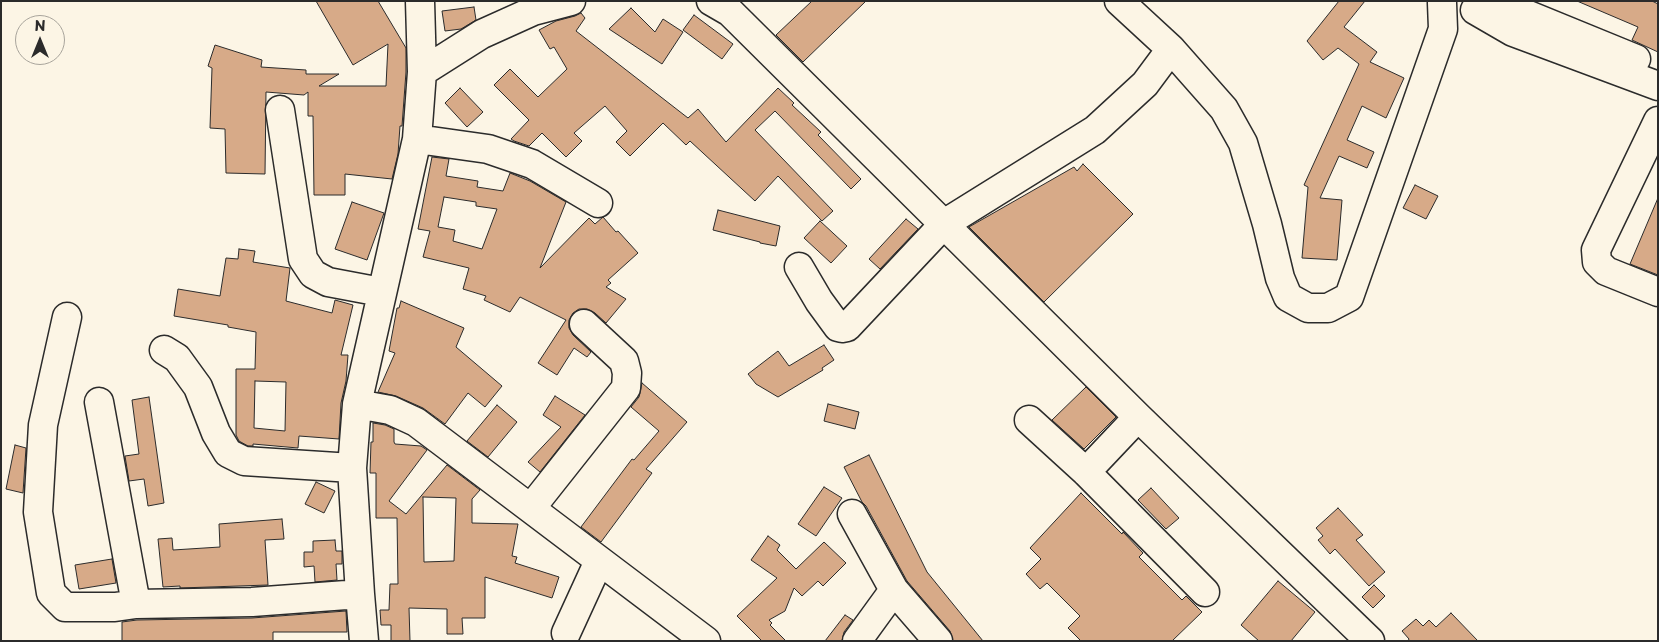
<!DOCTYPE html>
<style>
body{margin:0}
#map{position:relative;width:1659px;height:642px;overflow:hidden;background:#fcf5e5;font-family:"Playpen Sans",sans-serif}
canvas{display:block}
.frame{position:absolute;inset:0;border:2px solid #2b2b2b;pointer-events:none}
.north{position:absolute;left:15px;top:15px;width:50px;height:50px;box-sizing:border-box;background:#fcf5e5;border:1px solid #a8a49b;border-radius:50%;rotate:0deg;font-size:14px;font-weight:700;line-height:20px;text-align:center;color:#2b2b2b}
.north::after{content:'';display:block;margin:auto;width:18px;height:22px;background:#2b2b2b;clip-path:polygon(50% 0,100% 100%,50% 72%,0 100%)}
</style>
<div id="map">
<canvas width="1659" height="642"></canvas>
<div class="frame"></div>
<div class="north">N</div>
</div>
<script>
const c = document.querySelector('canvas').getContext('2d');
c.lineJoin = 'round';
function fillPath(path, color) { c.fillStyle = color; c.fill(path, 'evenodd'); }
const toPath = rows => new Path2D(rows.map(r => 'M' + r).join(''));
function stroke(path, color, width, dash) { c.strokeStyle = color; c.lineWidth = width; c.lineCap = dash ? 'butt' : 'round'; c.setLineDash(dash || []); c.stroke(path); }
const building = toPath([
 [316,1,378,1,406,48,406,72,402,126,400,126,398,154,392,179,345,174,345,195,314,195,313,116,308,116,308,92,304,95,266,92,265,174,226,173,225,129,210,128,212,68,208,66,215,45,262,60,261,67,306,70,306,74,339,74,319,86,386,86,388,44,353,65,316,1],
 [812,1,866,1,803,62,776,35,812,1],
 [1339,1,1365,1,1344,27,1377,52,1370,62,1404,78,1386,118,1362,106,1347,140,1374,152,1367,168,1339,156,1320,198,1342,200,1337,260,1302,258,1308,187,1304,185,1359,64,1338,48,1323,60,1307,41,1339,1],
 [1577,1,1652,1,1658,4,1658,52,1632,40,1638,27,1577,1],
 [474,7,476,20,461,29,445,31,442,11,474,7],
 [631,8,655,32,663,19,683,32,662,64,609,29,631,8],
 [581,13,585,18,576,31,688,118,698,109,726,142,778,88,794,103,792,105,821,132,818,135,861,179,851,189,775,111,755,130,833,211,822,221,778,176,755,201,690,141,686,145,663,123,630,156,616,142,627,131,605,106,574,133,582,141,566,157,542,133,529,146,514,141,511,139,529,120,494,85,510,69,538,97,567,69,554,47,550,49,539,30,556,21,575,16,581,13],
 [694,15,733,44,722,59,683,30,694,15],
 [460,88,483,112,467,127,445,103,460,88],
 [432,157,449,159,446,176,478,181,477,187,503,191,510,173,530,181,566,202,540,268,589,218,595,224,603,217,616,232,618,231,638,253,608,280,611,283,606,287,626,299,606,323,595,313,587,309,579,309,573,313,569,320,569,328,573,335,591,352,587,357,574,348,557,375,538,363,566,320,520,297,510,312,484,300,486,296,463,289,469,268,423,257,430,231,418,229,432,157],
 [444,197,476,202,476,206,497,209,482,249,453,241,455,230,438,227,444,197],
 [1083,164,1133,214,1044,302,969,227,1074,167,1077,171,1083,164],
 [1415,185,1438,196,1426,219,1403,208,1415,185],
 [1658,198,1658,275,1630,264,1658,198],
 [352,202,384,213,367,260,335,249,352,202],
 [718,210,780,226,776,246,760,243,760,242,713,230,718,210],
 [906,219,918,229,880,269,869,259,906,219],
 [820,221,847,246,831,263,804,238,820,221],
 [239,249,255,251,253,262,290,268,286,301,332,313,335,300,353,305,341,355,348,355,346,381,341,403,339,439,299,436,298,448,253,444,253,446,248,446,239,441,236,435,236,369,255,369,256,332,228,327,228,325,174,316,178,289,220,296,226,258,238,259,239,249],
 [255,381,286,382,285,431,254,428,255,381],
 [401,301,464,328,456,347,502,386,485,407,468,393,445,424,423,408,396,396,378,392,395,353,389,351,397,308,399,308,401,301],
 [824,345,834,360,822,368,823,370,778,397,756,384,748,374,778,351,789,366,824,345],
 [642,383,687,422,646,469,652,473,601,542,581,527,632,459,634,460,659,431,631,407,639,397,642,383],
 [1086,387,1116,417,1084,449,1052,420,1086,387],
 [555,396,585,415,540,472,528,462,561,427,543,415,555,396],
 [149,397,164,503,148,506,144,479,129,481,125,456,139,454,132,400,149,397],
 [828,404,859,412,855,429,824,421,828,404],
 [497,405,517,422,488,457,467,441,497,405],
 [373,423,385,425,394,429,394,442,395,444,421,446,427,450,389,501,406,514,447,465,480,490,472,499,472,523,518,524,512,556,517,557,515,563,559,577,552,598,485,577,485,618,462,618,463,634,447,634,447,609,409,608,410,641,391,641,391,625,381,625,380,610,389,610,390,584,398,584,397,518,376,518,376,473,370,473,371,442,373,442,373,423],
 [423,497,456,498,454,561,424,562,423,497],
 [15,445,26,448,23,493,6,489,15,445],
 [869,455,927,572,983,641,953,641,950,631,907,581,866,506,862,502,844,467,869,455],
 [316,482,335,491,324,513,305,504,316,482],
 [824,487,842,498,816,536,798,524,824,487],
 [1151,488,1179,518,1166,529,1138,500,1151,488],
 [1081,493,1122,534,1123,532,1143,553,1139,557,1182,600,1186,596,1202,612,1172,641,1081,641,1068,628,1080,616,1047,583,1040,589,1026,574,1041,559,1030,548,1081,493],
 [1338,508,1363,535,1356,540,1385,572,1369,586,1335,549,1330,554,1318,540,1323,536,1316,528,1338,508],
 [282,519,284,539,265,540,268,585,180,588,180,586,163,587,158,539,172,538,173,550,220,547,219,524,282,519],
 [768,536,780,545,777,550,796,569,824,542,846,563,823,586,818,581,802,596,794,588,785,611,769,620,772,623,770,625,786,641,762,641,737,616,777,578,751,560,768,536],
 [335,540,336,551,342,551,342,564,336,564,337,580,315,582,314,566,304,567,304,552,313,552,313,541,335,540],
 [112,559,116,583,79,589,75,565,112,559],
 [1278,581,1315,612,1291,641,1259,641,1241,625,1278,581],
 [1374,585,1385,596,1373,608,1362,597,1374,585],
 [346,611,347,632,273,632,273,641,122,641,122,622,137,620,252,618,346,611],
 [1451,613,1478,641,1408,641,1409,639,1402,631,1416,619,1423,626,1429,620,1436,627,1451,613],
 [845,615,853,620,844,632,842,641,825,641,845,615]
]);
const minor = toPath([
 [711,1,730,12,1138,417,1370,641],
 [1494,1,1636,59],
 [1475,10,1513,32,1658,86],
 [1171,49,1224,109,1243,143,1267,224,1280,278,1288,297,1308,308,1328,308,1349,297,1443,29,1442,3],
 [422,72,482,34,533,11,571,1],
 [280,110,303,259,313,274,328,282,381,292],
 [1658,121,1596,250,1597,262,1606,271,1658,292],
 [417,139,488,149,532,164,598,203],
 [799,267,819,301,838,327,842,328,847,327,944,224,1095,130,1145,84,1171,49,1119,1],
 [67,317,43,425,38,512,51,593,65,607,115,607,136,604,252,602,360,594],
 [164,350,177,358,198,387,216,433,228,453,244,461,352,468],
 [99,402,136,604],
 [357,404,390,410,416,422,706,641],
 [1029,420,1086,472,1205,592],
 [1086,472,1138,417],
 [531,508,626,388,627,373,624,361,584,324],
 [852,514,894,590,938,641],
 [566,633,599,561],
 [364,641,360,594,352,468,357,404,417,139,422,72,420,1],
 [857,641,894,590]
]);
fillPath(building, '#d7aa88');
stroke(building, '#2b2b2b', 1);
stroke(minor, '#2b2b2b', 31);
stroke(minor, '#fcf5e5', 28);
</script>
